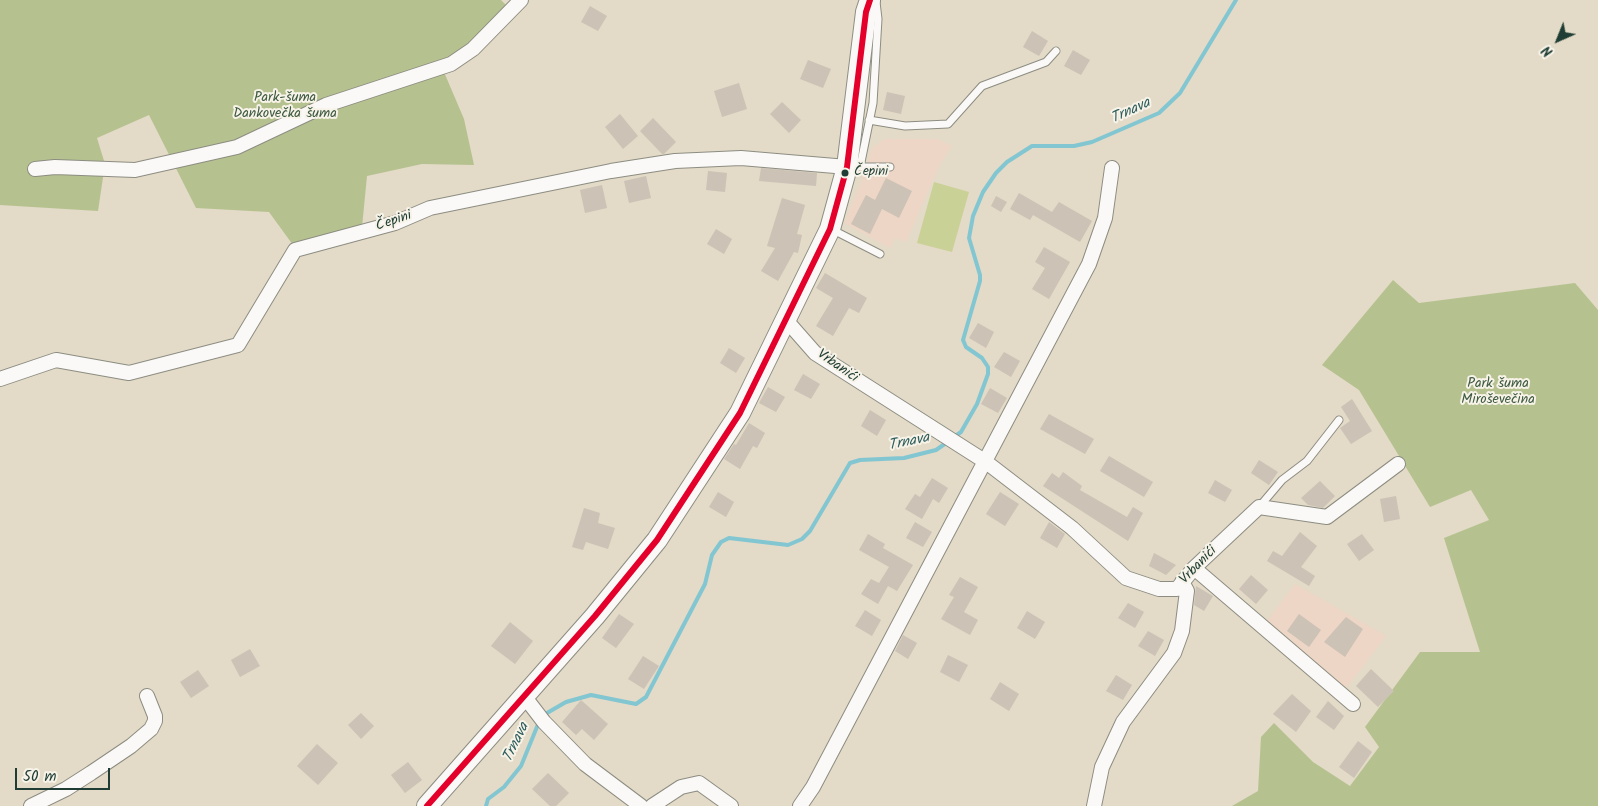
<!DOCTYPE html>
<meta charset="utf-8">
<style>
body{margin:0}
#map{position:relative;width:1598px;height:806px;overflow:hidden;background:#e3dac7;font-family:Kalam,sans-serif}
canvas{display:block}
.north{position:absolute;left:1533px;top:15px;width:50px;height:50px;-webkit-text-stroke:4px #f7f3e8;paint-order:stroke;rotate:224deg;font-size:14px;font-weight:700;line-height:20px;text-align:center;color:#1f3d34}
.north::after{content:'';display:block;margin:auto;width:18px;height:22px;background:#1f3d34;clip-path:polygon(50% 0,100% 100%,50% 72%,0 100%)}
.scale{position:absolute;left:15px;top:768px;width:95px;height:22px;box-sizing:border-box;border:2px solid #1f3d34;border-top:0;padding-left:6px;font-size:15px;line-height:18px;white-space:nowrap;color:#1f3d34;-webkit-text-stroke:4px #f7f3e8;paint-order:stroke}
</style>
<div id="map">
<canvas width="1598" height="806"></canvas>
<div class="north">N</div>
<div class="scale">50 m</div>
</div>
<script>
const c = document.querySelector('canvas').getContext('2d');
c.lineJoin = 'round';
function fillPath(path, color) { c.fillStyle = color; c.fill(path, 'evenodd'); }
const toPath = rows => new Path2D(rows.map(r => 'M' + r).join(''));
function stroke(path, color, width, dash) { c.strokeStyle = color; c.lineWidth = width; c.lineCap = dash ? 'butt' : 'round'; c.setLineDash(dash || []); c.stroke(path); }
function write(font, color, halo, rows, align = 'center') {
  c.font = font + ' Kalam,sans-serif'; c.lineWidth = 4; c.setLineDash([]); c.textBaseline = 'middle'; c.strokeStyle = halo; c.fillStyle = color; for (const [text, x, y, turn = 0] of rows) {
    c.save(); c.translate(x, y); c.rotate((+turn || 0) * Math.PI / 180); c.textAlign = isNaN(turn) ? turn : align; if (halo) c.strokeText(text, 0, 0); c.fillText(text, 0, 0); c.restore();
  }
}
const built = toPath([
 [884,139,937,139,952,146,940,164,906,242,895,238,890,248,844,223,862,180,872,148],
 [1295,584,1386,636,1344,691,1264,625]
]);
const green = toPath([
 [934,182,969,192,952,252,917,243]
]);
const forest = toPath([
 [0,0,501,0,508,7,481,34,441,65,464,119,474,165,422,164,367,176,362,227,293,245,269,212,196,208,149,115,97,138,105,164,98,211,0,205],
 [1393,280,1419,303,1575,283,1598,310,1598,806,1232,806,1258,791,1261,737,1274,723,1313,762,1350,786,1379,747,1365,727,1420,652,1480,652,1444,538,1489,520,1471,490,1430,507,1359,390,1322,365]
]);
const stream = toPath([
 [954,437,961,432,977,404,988,374,988,367,982,358,966,347,963,340,980,281,980,275,969,238,973,216,983,192,996,173,1007,162,1032,146,1074,146,1092,142,1159,113,1180,93,1236,0],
 [544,717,547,713,566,702,591,695,636,704,646,697,705,584,712,555,721,542,729,538,788,545,802,539,810,531,850,463,860,460,904,458,936,450,949,441],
 [486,806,488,799,504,787,521,766,539,722]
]);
const building = toPath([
 [590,6,607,16,598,31,581,22],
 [1032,31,1048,41,1039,56,1023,47],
 [1073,50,1090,60,1081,75,1064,66],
 [808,60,831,69,823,88,800,79],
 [739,83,747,109,722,117,714,91],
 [887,92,905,96,901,114,883,110],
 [782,102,801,120,789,133,770,114],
 [620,114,638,136,623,149,605,127],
 [653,118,676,142,664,154,662,154,640,131],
 [761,168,817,173,816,186,759,181],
 [708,171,727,173,725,192,706,190],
 [646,176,651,198,629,203,624,181],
 [886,178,912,191,899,218,882,209,870,234,851,224,866,195,875,200],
 [602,185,607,208,585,213,580,190],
 [1019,193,1052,212,1059,202,1092,221,1080,242,1033,215,1030,220,1010,209],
 [996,196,1007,202,1001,212,991,206],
 [782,198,805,205,797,234,802,235,798,253,794,252,778,281,761,271,775,248,767,246],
 [716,229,732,239,724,254,707,244],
 [1044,247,1070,262,1049,299,1032,289,1045,268,1035,262],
 [825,273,867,298,859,313,849,308,833,336,816,326,833,298,816,288],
 [978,323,994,332,986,348,969,338],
 [729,348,745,358,736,373,720,363],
 [1004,352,1020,361,1011,377,994,367],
 [803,374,820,384,811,399,794,390],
 [768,387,785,397,776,412,759,403],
 [990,388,1007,398,998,413,981,404],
 [1352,399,1372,431,1351,444,1340,428,1350,421,1341,407],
 [870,410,886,420,877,436,861,426],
 [1049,414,1094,439,1085,454,1040,429],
 [749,423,765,433,757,448,753,446,740,469,724,459,734,444,736,445],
 [1109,456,1153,482,1144,497,1100,471],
 [1259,460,1278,472,1269,485,1251,473],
 [1063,472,1082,486,1080,490,1127,517,1133,507,1143,513,1128,541,1043,486,1052,473,1059,478],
 [932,478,948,488,939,503,933,499,922,519,905,509,915,494,920,497],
 [1215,480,1232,490,1225,502,1208,493],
 [1320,481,1335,496,1323,508,1308,505,1301,498],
 [718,492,734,502,726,517,709,507],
 [1000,492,1019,504,1005,526,986,514],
 [1396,496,1400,519,1384,522,1380,499],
 [584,508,600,513,598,523,615,528,608,549,586,542,583,550,572,547],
 [915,522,932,532,923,547,906,538],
 [1049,522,1065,534,1057,548,1040,538],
 [1300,532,1317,546,1301,567,1315,576,1309,586,1267,561,1273,551,1282,556],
 [868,534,885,544,883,548,913,565,897,591,888,586,878,604,861,594,871,579,879,583,889,567,859,550],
 [1362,534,1374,550,1359,561,1347,544],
 [1154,553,1176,565,1166,575,1149,566],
 [1251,575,1268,590,1256,604,1239,589],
 [960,577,978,587,964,612,978,620,970,635,941,619,954,597,949,595],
 [1196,586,1213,596,1204,611,1194,605],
 [1128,603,1144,612,1135,628,1118,618],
 [865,610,881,620,872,636,855,626],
 [1027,611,1045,622,1035,639,1017,628],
 [619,614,634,624,616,648,602,638],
 [1299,614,1321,630,1309,647,1287,631],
 [1346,617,1363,629,1345,657,1324,642],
 [510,622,533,641,515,664,491,646],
 [1148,631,1164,640,1155,656,1138,646],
 [903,635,917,643,908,659,895,651],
 [250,649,260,666,240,677,231,660],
 [948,655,968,665,959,682,940,672],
 [643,656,659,666,644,689,628,679],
 [1371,669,1394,691,1378,707,1356,686],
 [198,670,209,686,191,698,180,682],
 [1116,675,1132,685,1123,700,1106,691],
 [1000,682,1019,694,1009,711,990,699],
 [1292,694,1311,711,1296,732,1273,714],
 [581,700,608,724,594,740,582,729,576,735,562,722],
 [1328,701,1344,716,1334,730,1316,717],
 [361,713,374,726,361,739,348,725],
 [1358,741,1372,752,1354,778,1339,767],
 [317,744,338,763,318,785,297,766],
 [408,762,422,780,405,793,391,775],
 [548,773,569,793,556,806,550,806,532,789]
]);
const service = toPath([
 [869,120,905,126,948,124,982,86,1046,62,1056,51],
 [849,167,860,167,873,103,878,19,876,2],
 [860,167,890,167],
 [831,229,880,254],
 [1260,506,1282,480,1307,461,1339,420]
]);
const minor = toPath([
 [35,169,55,167,135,170,237,147,326,105,451,64,473,49,521,0],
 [786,320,815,353,986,462,1072,528,1126,578,1159,589,1177,589,1194,568,1259,507,1327,517,1398,464],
 [0,379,56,360,129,373,238,345,295,250,395,223,430,208,611,171,675,161,741,158,847,167],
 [1194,568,1353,704],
 [524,696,544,722,585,764,641,806],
 [31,806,66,789,91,773,131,746,151,729,155,721,155,716,147,696],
 [652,806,681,787,699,783,731,806],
 [800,806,813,787,1089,264,1105,218,1112,168],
 [1094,806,1102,767,1123,722,1174,653,1182,631,1187,591,1182,582]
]);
const secondary = toPath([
 [427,806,595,616,657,540,740,413,830,229,847,167,866,12,870,0]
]);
const bus1 = toPath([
 [427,806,595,616,657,540,740,413,830,229,847,167,866,12,870,0]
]);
const markers = [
 [845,173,4.5,"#1f3d34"]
];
const busNames = [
 ["Čepini",854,173]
];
const parkNames = [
 ["Park-šuma",285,99],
 ["Dankovečka šuma",285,115],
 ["Park šuma",1498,385],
 ["Miroševečina",1498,401]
];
const streetNames = [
 ["Čepini",394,222,-19],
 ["Vrbanići",837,367,35],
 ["Vrbanići",1199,566,-46]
];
const waterNames = [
 ["Trnava",1131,112,-25],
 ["Trnava",909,443,-12],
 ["Trnava",517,743,-64]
];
fillPath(built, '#edd6c5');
fillPath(green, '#cad196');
fillPath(forest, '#b5c28f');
stroke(stream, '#82c6d2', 4);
fillPath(building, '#ccc2b6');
stroke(service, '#8c8d82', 9);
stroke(minor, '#8c8d82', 16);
stroke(secondary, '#8c8d82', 22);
stroke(service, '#fbf9f7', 7);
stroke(minor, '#fbf9f7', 14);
stroke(secondary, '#fbf9f7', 20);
stroke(bus1, '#e4002b', 6);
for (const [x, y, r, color] of markers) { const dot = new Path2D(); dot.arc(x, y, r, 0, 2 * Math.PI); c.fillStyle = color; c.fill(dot); stroke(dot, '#f7f3e8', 2); }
write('13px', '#1f3d34', '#f7f3e8', busNames, 'left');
write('14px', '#3d5940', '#f7f3e8', parkNames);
write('14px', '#1f3d34', '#f7f3e8', streetNames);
write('italic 15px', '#2d5d5c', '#f7f3e8', waterNames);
</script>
